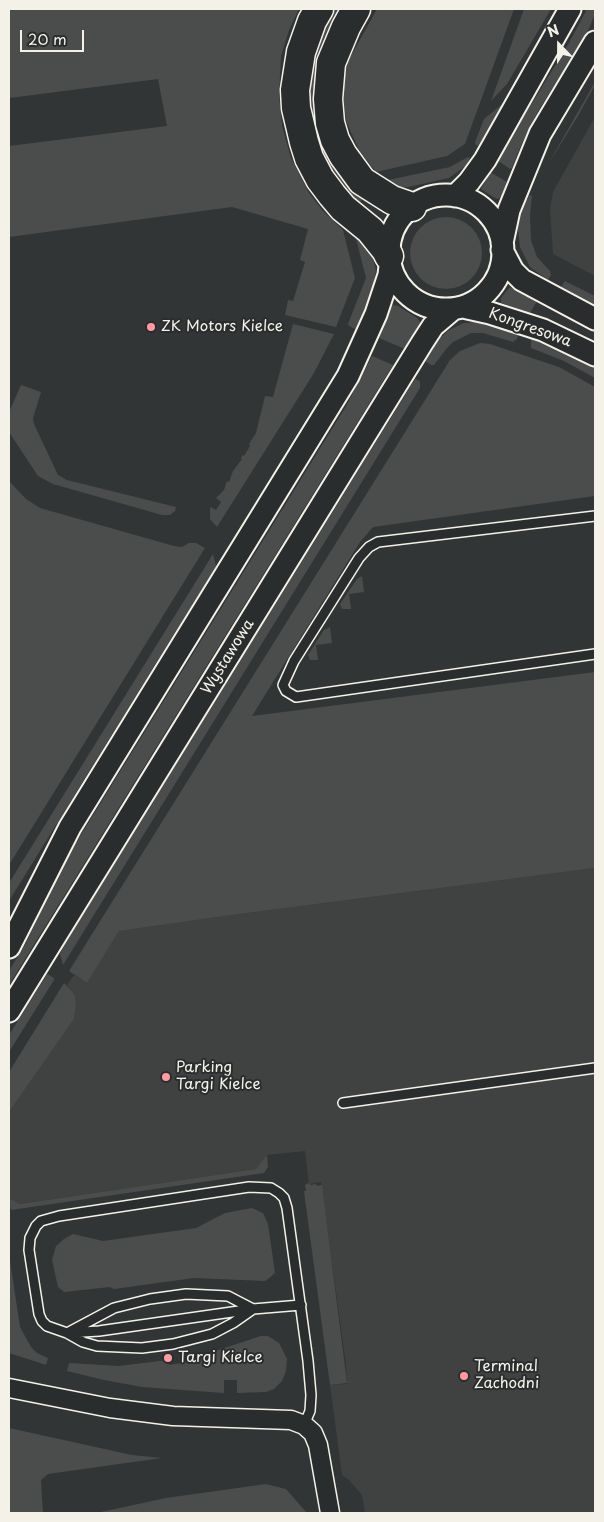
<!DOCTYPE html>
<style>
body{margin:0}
#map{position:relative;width:604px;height:1522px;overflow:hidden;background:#323535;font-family:"Playpen Sans",sans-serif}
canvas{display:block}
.frame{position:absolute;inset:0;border:10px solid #f4f1e8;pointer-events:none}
.north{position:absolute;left:534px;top:20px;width:50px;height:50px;-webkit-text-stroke:4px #2a2d2e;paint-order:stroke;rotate:338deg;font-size:14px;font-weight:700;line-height:20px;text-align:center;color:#f4f1e8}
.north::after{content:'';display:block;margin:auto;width:18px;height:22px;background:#f4f1e8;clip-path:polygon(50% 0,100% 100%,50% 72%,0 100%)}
.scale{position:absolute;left:20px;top:30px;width:64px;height:22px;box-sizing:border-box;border:2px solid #f4f1e8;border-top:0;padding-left:6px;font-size:15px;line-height:18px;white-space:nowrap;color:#f4f1e8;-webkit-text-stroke:4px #2a2d2e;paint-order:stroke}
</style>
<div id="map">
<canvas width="604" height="1522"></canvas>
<div class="frame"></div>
<div class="north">N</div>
<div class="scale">20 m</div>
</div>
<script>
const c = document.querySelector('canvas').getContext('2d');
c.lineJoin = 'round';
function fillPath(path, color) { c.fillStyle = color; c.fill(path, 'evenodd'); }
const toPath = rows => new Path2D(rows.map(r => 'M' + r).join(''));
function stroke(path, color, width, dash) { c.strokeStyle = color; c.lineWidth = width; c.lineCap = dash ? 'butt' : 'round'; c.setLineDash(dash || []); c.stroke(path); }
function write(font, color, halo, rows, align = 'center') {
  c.font = font + ' "Playpen Sans",sans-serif'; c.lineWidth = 4; c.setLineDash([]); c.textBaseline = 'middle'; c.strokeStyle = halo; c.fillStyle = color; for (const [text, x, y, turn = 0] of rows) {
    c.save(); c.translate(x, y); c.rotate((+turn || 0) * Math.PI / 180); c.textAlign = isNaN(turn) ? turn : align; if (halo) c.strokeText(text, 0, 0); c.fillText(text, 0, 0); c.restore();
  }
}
const built = toPath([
 [595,117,595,276,553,254,550,209,553,192],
 [595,868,595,1513,365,1513,362,1495,349,1480,342,1475,330,1385,347,1384,346,1365,321,1182,309,1184,305,1151,268,1155,256,1169,20,1204,13,1200,9,1200,9,1112,74,1019,76,1006,75,998,71,990,67,985,74,975,87,983,119,931,232,915]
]);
const green = toPath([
 [9,9,299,9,289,30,281,56,279,95,282,126,291,158,309,193,322,210,343,230,355,278,336,327,285,315,288,300,293,301,305,262,300,260,308,229,232,207,9,237,9,146,167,126,158,79,9,98],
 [332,9,342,9,324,47,363,198,358,205,333,177,319,149,307,99,313,50],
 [377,9,514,9,465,144,447,156,376,172,359,150,346,121,342,85,347,63],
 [524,9,551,9,507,84,491,101],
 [587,9,595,9,595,14,587,33,537,113,519,150,512,168,510,169,497,160,569,43],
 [595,82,595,85,578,116,547,166],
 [506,101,496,119,478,146,475,144,475,142,484,119],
 [468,157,470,158,467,165,449,178,408,187,403,187,386,183,388,180,450,167],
 [490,172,507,182,502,196,498,199,495,198,481,189],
 [529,195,532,196,530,215,531,240,537,257,550,271,551,275,548,280,530,267,520,247,518,230,519,217,525,200,528,199],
 '410 253a36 36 0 1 1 72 0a36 36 0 1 1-72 0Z',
 [355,235,371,250,376,271,373,288,357,330,349,326,348,324,366,278],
 [565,281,595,296,595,306,561,287],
 [510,287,537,301,530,313,501,303,501,298],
 [393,305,398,306,417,318,420,322,419,326,405,349,379,338,390,308],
 [475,322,489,325,518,334,517,339,513,342,483,333,471,333,453,342,447,348,434,365,431,365,425,361,439,339,449,330,464,323],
 [293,324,334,334,314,373,217,527,210,519,210,509,211,507,216,510,221,502,216,498,224,490,227,481,229,482,233,471,242,459,241,458,242,455,244,456,250,446,249,444,256,433,265,396,273,397],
 [531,339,565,350,595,366,595,378,564,361,531,348],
 [480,343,490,344,559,367,595,387,595,496,373,527,360,542,252,716,595,672,595,868,232,915,119,931,87,983,69,971,450,360,460,351],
 [372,356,393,365,9,985,9,971,26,943,62,867,82,833,345,408],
 [415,379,420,381,420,388,63,965,60,954,64,945],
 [21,385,41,392,33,418,34,424,58,475,67,480,176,507,175,511,170,515,162,515,53,484,38,476,9,432,9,412],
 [9,481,26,499,40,508,174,546,182,547,189,543,196,543,205,548,9,865],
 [213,554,216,566,210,579,174,634,9,901,9,883],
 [362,576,364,592,349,594,351,609,342,609,340,604,357,579],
 [330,627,332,643,316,645,318,660,310,660,308,655,324,630],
 [47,974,54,978,54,980,9,1052,9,1035],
 [64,983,71,990,75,996,76,1006,74,1019,9,1112,9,1072],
 [267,1155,268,1167,264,1173,11,1210,9,1200,13,1200,20,1204,256,1169],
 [308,1183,311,1185,316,1184,317,1186,322,1185,347,1383,330,1385,305,1199,304,1191,306,1191,305,1185],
 [252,1208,263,1213,268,1224,275,1273,268,1279,265,1281,194,1278,114,1289,110,1287,64,1292,58,1287,52,1260,56,1246,64,1239,73,1234,103,1241,196,1228,225,1213],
 [9,1254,20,1327,31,1347,37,1353,48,1358,46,1365,9,1353],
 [261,1336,268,1336,279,1343,287,1359,286,1371,282,1381,274,1389,266,1392,237,1393,237,1380,224,1380,224,1393,142,1387,104,1380,67,1371,69,1363,119,1366,168,1360,169,1365,188,1362,188,1358,212,1352],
 [9,1428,132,1455,162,1458,48,1474,41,1480,43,1513,9,1513],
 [266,1484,286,1489,307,1513,96,1513,166,1498]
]);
const service = toPath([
 [595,516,378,542,369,547,359,558,294,661,283,685,286,691,296,697,595,654],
 [343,1103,595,1068],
 [253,1309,233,1323,212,1334,173,1344,142,1348,97,1346,83,1342,67,1333,47,1326,42,1321,39,1314,29,1250,30,1238,36,1226,41,1221,59,1216,249,1187,271,1188,279,1193,284,1198,287,1208,308,1361,311,1395,310,1411,304,1425],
 [69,1332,114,1308,150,1299,186,1294,228,1296,253,1309],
 [67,1333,99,1331,253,1309,301,1305]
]);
const minor = toPath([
 [9,1388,110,1408,173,1416,291,1420,304,1425,313,1433,318,1445,330,1513]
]);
const tertiary = toPath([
 '389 252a57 57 0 1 1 114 0a57 57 0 1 1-114 0Z',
 [455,196,469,182,485,160,570,9],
 [502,243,509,210,540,134,595,42],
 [502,250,513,271,522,280,595,319],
 [463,307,490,313,543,330,595,355],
 [9,947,70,827,348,376,376,314,389,275,390,266],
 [9,1011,422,343,433,326,453,309]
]);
const primary = toPath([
 [319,9,312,21,301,52,295,90,296,108,304,142,309,158,320,179,332,195,343,208,370,230,386,250,389,256],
 [356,9,346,27,331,63,328,99,330,123,335,140,343,155,362,181,392,200,412,207]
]);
const markers = [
 [151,327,5,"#ff9aa2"],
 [166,1077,5,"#ff9aa2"],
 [168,1358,5,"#ff9aa2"],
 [464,1376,5,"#ff9aa2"]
];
const poiNames = [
 ["ZK Motors Kielce",161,327],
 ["Parking",176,1068],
 ["Targi Kielce",176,1085],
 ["Targi Kielce",178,1358],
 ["Terminal",474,1367],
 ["Zachodni",474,1384]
];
const streetNames = [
 ["Kongresowa",530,328,20],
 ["Wystawowa",228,657,-58]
];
fillPath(built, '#404242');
fillPath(green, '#4b4d4c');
stroke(service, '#f4f1e8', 12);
stroke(minor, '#f4f1e8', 21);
stroke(tertiary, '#f4f1e8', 25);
stroke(primary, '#f4f1e8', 31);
stroke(service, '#2a2d2e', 9);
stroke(minor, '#2a2d2e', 18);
stroke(tertiary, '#2a2d2e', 21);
stroke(primary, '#2a2d2e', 28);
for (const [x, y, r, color] of markers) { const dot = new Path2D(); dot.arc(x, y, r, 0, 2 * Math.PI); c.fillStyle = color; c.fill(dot); stroke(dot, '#2a2d2e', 2); }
write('15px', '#f4f1e8', '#2a2d2e', poiNames, 'left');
write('15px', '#f4f1e8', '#2a2d2e', streetNames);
</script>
